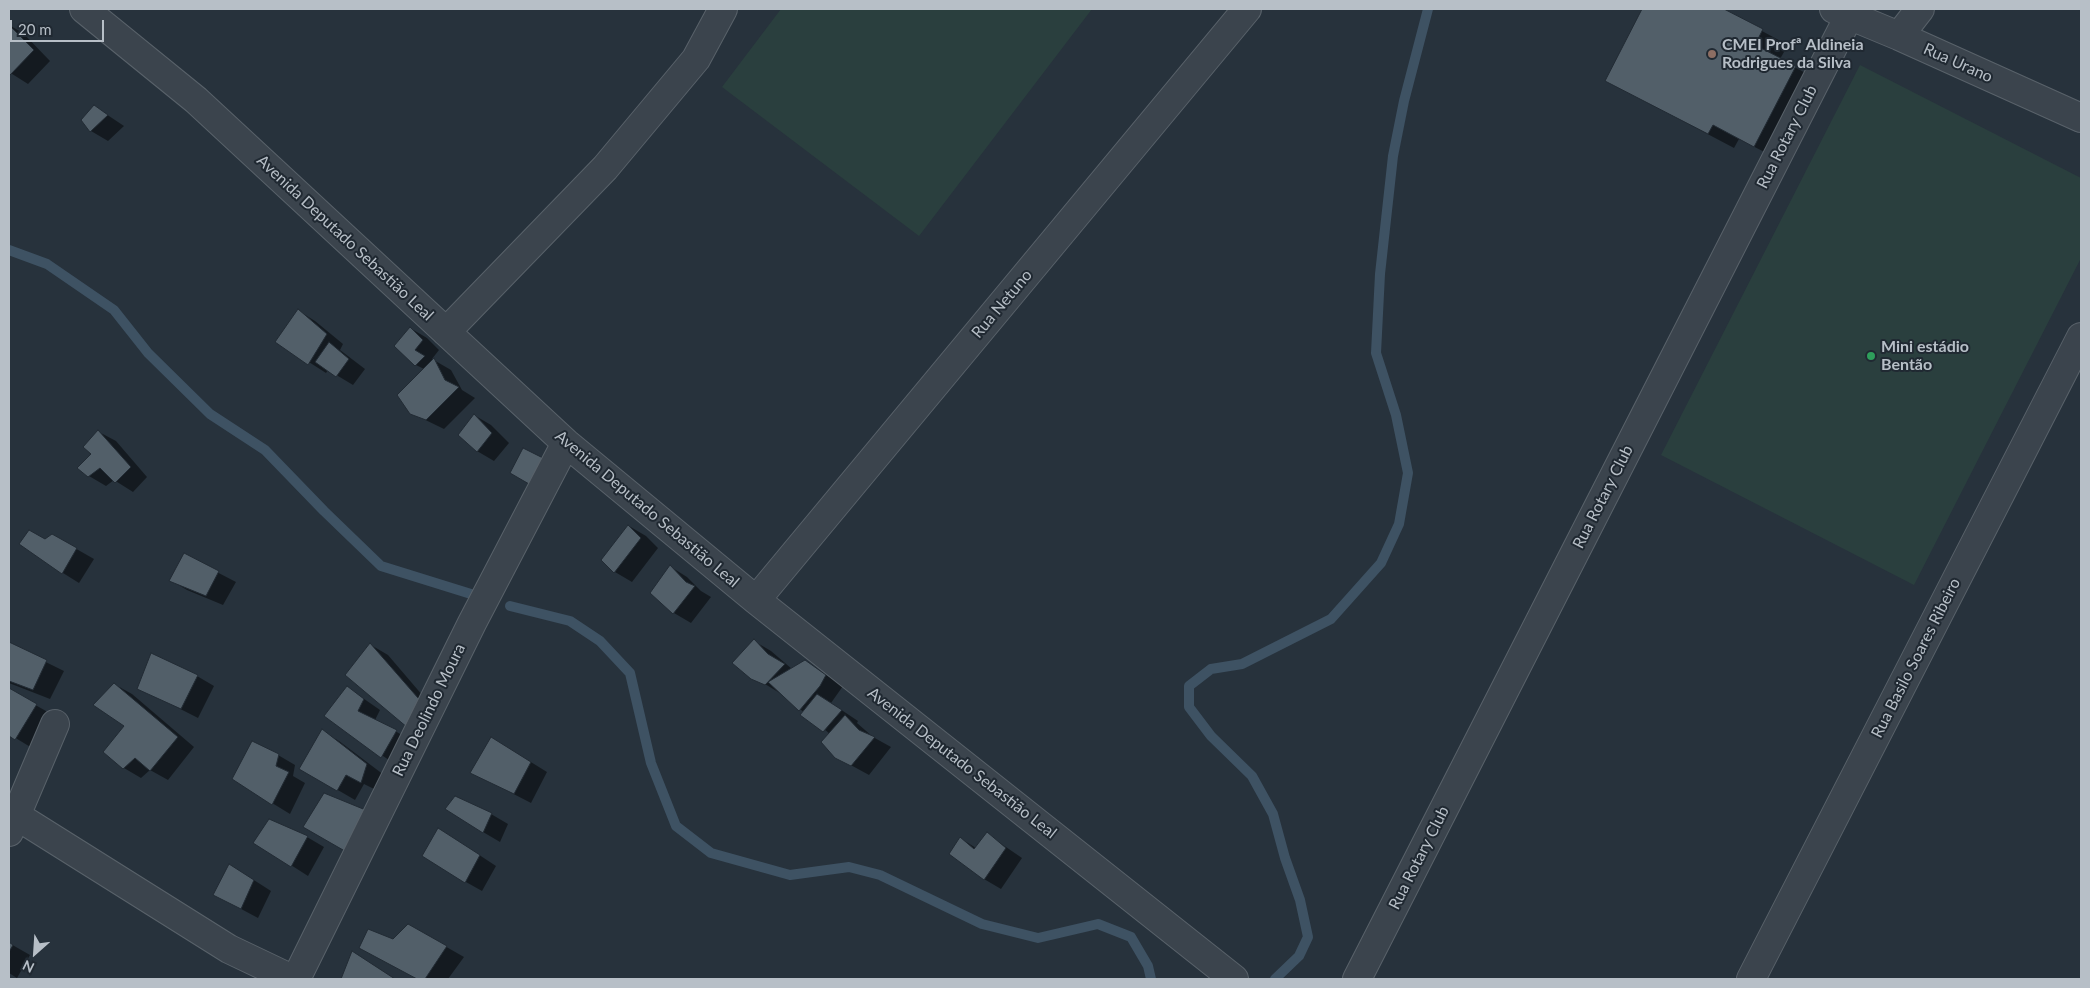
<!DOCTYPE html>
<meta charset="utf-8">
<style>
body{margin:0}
#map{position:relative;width:2090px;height:988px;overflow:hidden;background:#27323c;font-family:Lato,sans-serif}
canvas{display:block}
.frame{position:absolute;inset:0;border:10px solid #b7bfc7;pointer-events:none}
.north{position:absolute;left:10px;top:928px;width:50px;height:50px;-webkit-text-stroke:4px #202932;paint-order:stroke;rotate:206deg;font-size:14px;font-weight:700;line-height:20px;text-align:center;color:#b7bfc7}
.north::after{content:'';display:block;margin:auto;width:18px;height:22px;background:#b7bfc7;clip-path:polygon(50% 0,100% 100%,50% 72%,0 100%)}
.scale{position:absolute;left:10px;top:20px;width:94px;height:22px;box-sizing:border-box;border:2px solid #b7bfc7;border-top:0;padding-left:6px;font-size:15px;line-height:18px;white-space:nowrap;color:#b7bfc7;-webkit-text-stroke:4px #202932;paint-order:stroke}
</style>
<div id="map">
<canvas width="2090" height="988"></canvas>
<div class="frame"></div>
<div class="north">N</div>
<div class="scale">20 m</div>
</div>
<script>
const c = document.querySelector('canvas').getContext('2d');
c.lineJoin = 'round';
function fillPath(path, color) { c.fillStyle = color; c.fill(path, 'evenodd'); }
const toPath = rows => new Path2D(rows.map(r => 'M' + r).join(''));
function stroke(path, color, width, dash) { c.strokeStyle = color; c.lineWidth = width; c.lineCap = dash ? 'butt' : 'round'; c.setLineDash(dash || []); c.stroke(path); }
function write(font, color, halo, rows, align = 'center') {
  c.font = font + ' Lato,sans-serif'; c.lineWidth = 4; c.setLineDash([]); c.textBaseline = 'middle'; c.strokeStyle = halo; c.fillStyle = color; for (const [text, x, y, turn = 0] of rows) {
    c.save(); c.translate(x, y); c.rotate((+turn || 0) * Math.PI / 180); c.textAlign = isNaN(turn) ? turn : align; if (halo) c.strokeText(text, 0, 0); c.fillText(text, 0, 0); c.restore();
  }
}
const green = toPath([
 [781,9,1092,9,919,236,722,87],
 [1860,65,2081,178,2081,258,1914,585,1661,455]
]);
const shadow = toPath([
 [1644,9,1721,9,1788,45,1780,59,1820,81,1780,160,1739,139,1734,148,1607,81],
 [9,25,23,33,50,61,28,84,9,72],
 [94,106,124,126,108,141,91,131,82,120],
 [299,311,315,321,343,344,340,350,365,369,353,385,328,370,326,373,276,341],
 [410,328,427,338,439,350,432,359,451,370,462,390,475,398,444,429,411,413,424,369,416,365],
 [474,415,491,425,509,443,494,461,477,451],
 [99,432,116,441,147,477,133,492,114,480,106,486,89,476],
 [629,526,646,536,658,548,632,582,615,572,602,560],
 [52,535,94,559,79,583,63,573],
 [184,555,236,582,223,605,187,590,170,580],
 [671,567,687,577,701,591,711,597,691,623,674,613],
 [754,641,771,651,792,669,805,661,843,686,831,703,858,721,857,723,873,737,891,747,869,775,836,757,830,734,783,695,760,681],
 [9,644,64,671,50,699,9,683],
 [371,645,388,655,441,717,426,737],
 [197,676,214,686,198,718,139,688],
 [114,684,132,694,194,747,168,780,150,770,141,778,124,768,126,726],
 [347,687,380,710,375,720,413,741,399,767,325,716],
 [9,690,53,715,32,748,9,734],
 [322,731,339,741,384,775,378,791,364,784,355,800,300,768],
 [492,738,547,772,531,803,471,772],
 [278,755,295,765,293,776,305,783,290,814,233,779],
 [491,814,508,824,500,842,483,832],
 [987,834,1022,858,1001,889,984,879,960,838,976,848],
 [307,837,324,847,308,876,255,842],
 [455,839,496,866,482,891,466,882],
 [246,875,271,891,258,918,215,895],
 [408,925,464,957,448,979,418,979,377,957],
 [9,943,30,955,17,978,9,973],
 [353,952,369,962,395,979,343,979]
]);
const stream = toPath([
 [9,250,47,264,114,310,148,353,210,414,265,450,324,511,381,566,471,594],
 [510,606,570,621,600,641,630,673,651,763,676,826,711,853,790,875,849,867,880,875,982,924,1038,938,1098,924,1131,937,1148,966,1151,979],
 [1275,979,1299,956,1308,937,1300,900,1285,858,1273,814,1252,776,1211,736,1189,707,1189,686,1211,669,1242,664,1331,619,1381,563,1399,524,1408,473,1396,415,1376,353,1380,274,1393,156,1404,101,1428,9]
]);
const building = toPath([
 [1642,9,1724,9,1763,29,1755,45,1796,66,1754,147,1713,125,1708,134,1605,81,1642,9],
 [9,25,34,50,10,75,9,74,9,25],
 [94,105,108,115,90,132,81,120,94,105],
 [298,309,327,334,308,365,275,342,298,309],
 [410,327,423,340,415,350,425,356,415,366,394,346,410,327],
 [329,342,349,359,336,377,315,362,329,342],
 [434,358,445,380,459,387,426,420,410,414,397,395,434,358],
 [474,414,492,433,477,452,458,435,474,414],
 [98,430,131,467,115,483,100,468,88,477,77,468,91,454,83,447,98,430],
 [523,448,543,458,529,484,510,473,523,448],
 [628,525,641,538,614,573,601,560,628,525],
 [29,530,45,539,52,534,77,548,62,574,19,544,29,530],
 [184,553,219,571,206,596,169,581,184,553],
 [670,565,686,582,695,586,673,614,650,593,670,565],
 [754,639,768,654,785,664,765,685,751,679,732,663,754,639],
 [9,642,47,660,33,690,9,681,9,642],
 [370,643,425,706,408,728,345,675,370,643],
 [151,653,198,675,181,709,137,689,151,653],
 [805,660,826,675,820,686,799,711,768,682,805,660],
 [114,683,178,737,150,771,135,758,123,769,103,752,124,726,93,705,114,683],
 [347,686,364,699,358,711,397,730,381,758,324,716,347,686],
 [9,688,37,704,15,740,9,736,9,688],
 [817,694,842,710,823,732,800,715,817,694],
 [845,715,859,730,875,737,851,766,835,758,821,742,845,715],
 [322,729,367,764,361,783,346,775,337,791,299,769,322,729],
 [491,737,531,762,514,794,470,773,491,737],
 [252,741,279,754,276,766,289,772,272,805,232,779,252,741],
 [324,793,373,813,350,854,303,827,324,793],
 [455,796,492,813,483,833,445,809,455,796],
 [269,819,308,836,291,867,253,843,269,819],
 [438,828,480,855,465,883,422,856,438,828],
 [987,832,1006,848,984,880,949,854,960,837,974,849,987,832],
 [229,864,254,880,241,909,213,895,229,864],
 [408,924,447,946,425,979,417,979,359,948,368,929,393,939,408,924],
 [9,942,13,945,9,952,9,942],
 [352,951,395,979,341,979,352,951]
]);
const minor = toPath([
 [84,9,196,100,566,443,756,600,1234,979],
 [1834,9,1899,36,2081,118],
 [1899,36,1920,9],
 [446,332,605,168,696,59,723,9],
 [756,600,1247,9],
 [17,816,229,949,292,979],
 [9,832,55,724],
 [296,979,472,623,566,443],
 [1357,979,1849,16],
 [1751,979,2081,337]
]);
const markers = [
 [1712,54,5,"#8d6e63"],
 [1871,356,5,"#2e9e5b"]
];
const poiNames = [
 ["CMEI Profª Aldineia",1722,45],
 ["Rodrigues da Silva",1722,63],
 ["Mini estádio",1881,347],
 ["Bentão",1881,365]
];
const streetNames = [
 ["Rua Urano",1958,63,24],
 ["Rua Rotary Club",1787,137,-63],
 ["Avenida Deputado Sebastião Leal",345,238,43],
 ["Rua Netuno",1002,304,-50],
 ["Rua Rotary Club",1603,497,-63],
 ["Avenida Deputado Sebastião Leal",647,509,40],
 ["Rua Basilo Soares Ribeiro",1916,658,-63],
 ["Rua Deolindo Moura",429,710,-64],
 ["Avenida Deputado Sebastião Leal",962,763,38],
 ["Rua Rotary Club",1419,858,-63]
];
fillPath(green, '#2a3f3e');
fillPath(shadow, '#0007');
stroke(stream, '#3e5263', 10);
fillPath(building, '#525f69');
stroke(building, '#222b34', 1);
stroke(minor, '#59626a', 30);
stroke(minor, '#3b444d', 28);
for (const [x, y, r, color] of markers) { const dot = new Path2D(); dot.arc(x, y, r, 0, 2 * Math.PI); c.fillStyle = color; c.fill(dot); stroke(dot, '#202932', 2); }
write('bold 16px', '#b7bfc7', '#202932', poiNames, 'left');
write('16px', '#b7bfc7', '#202932', streetNames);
</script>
